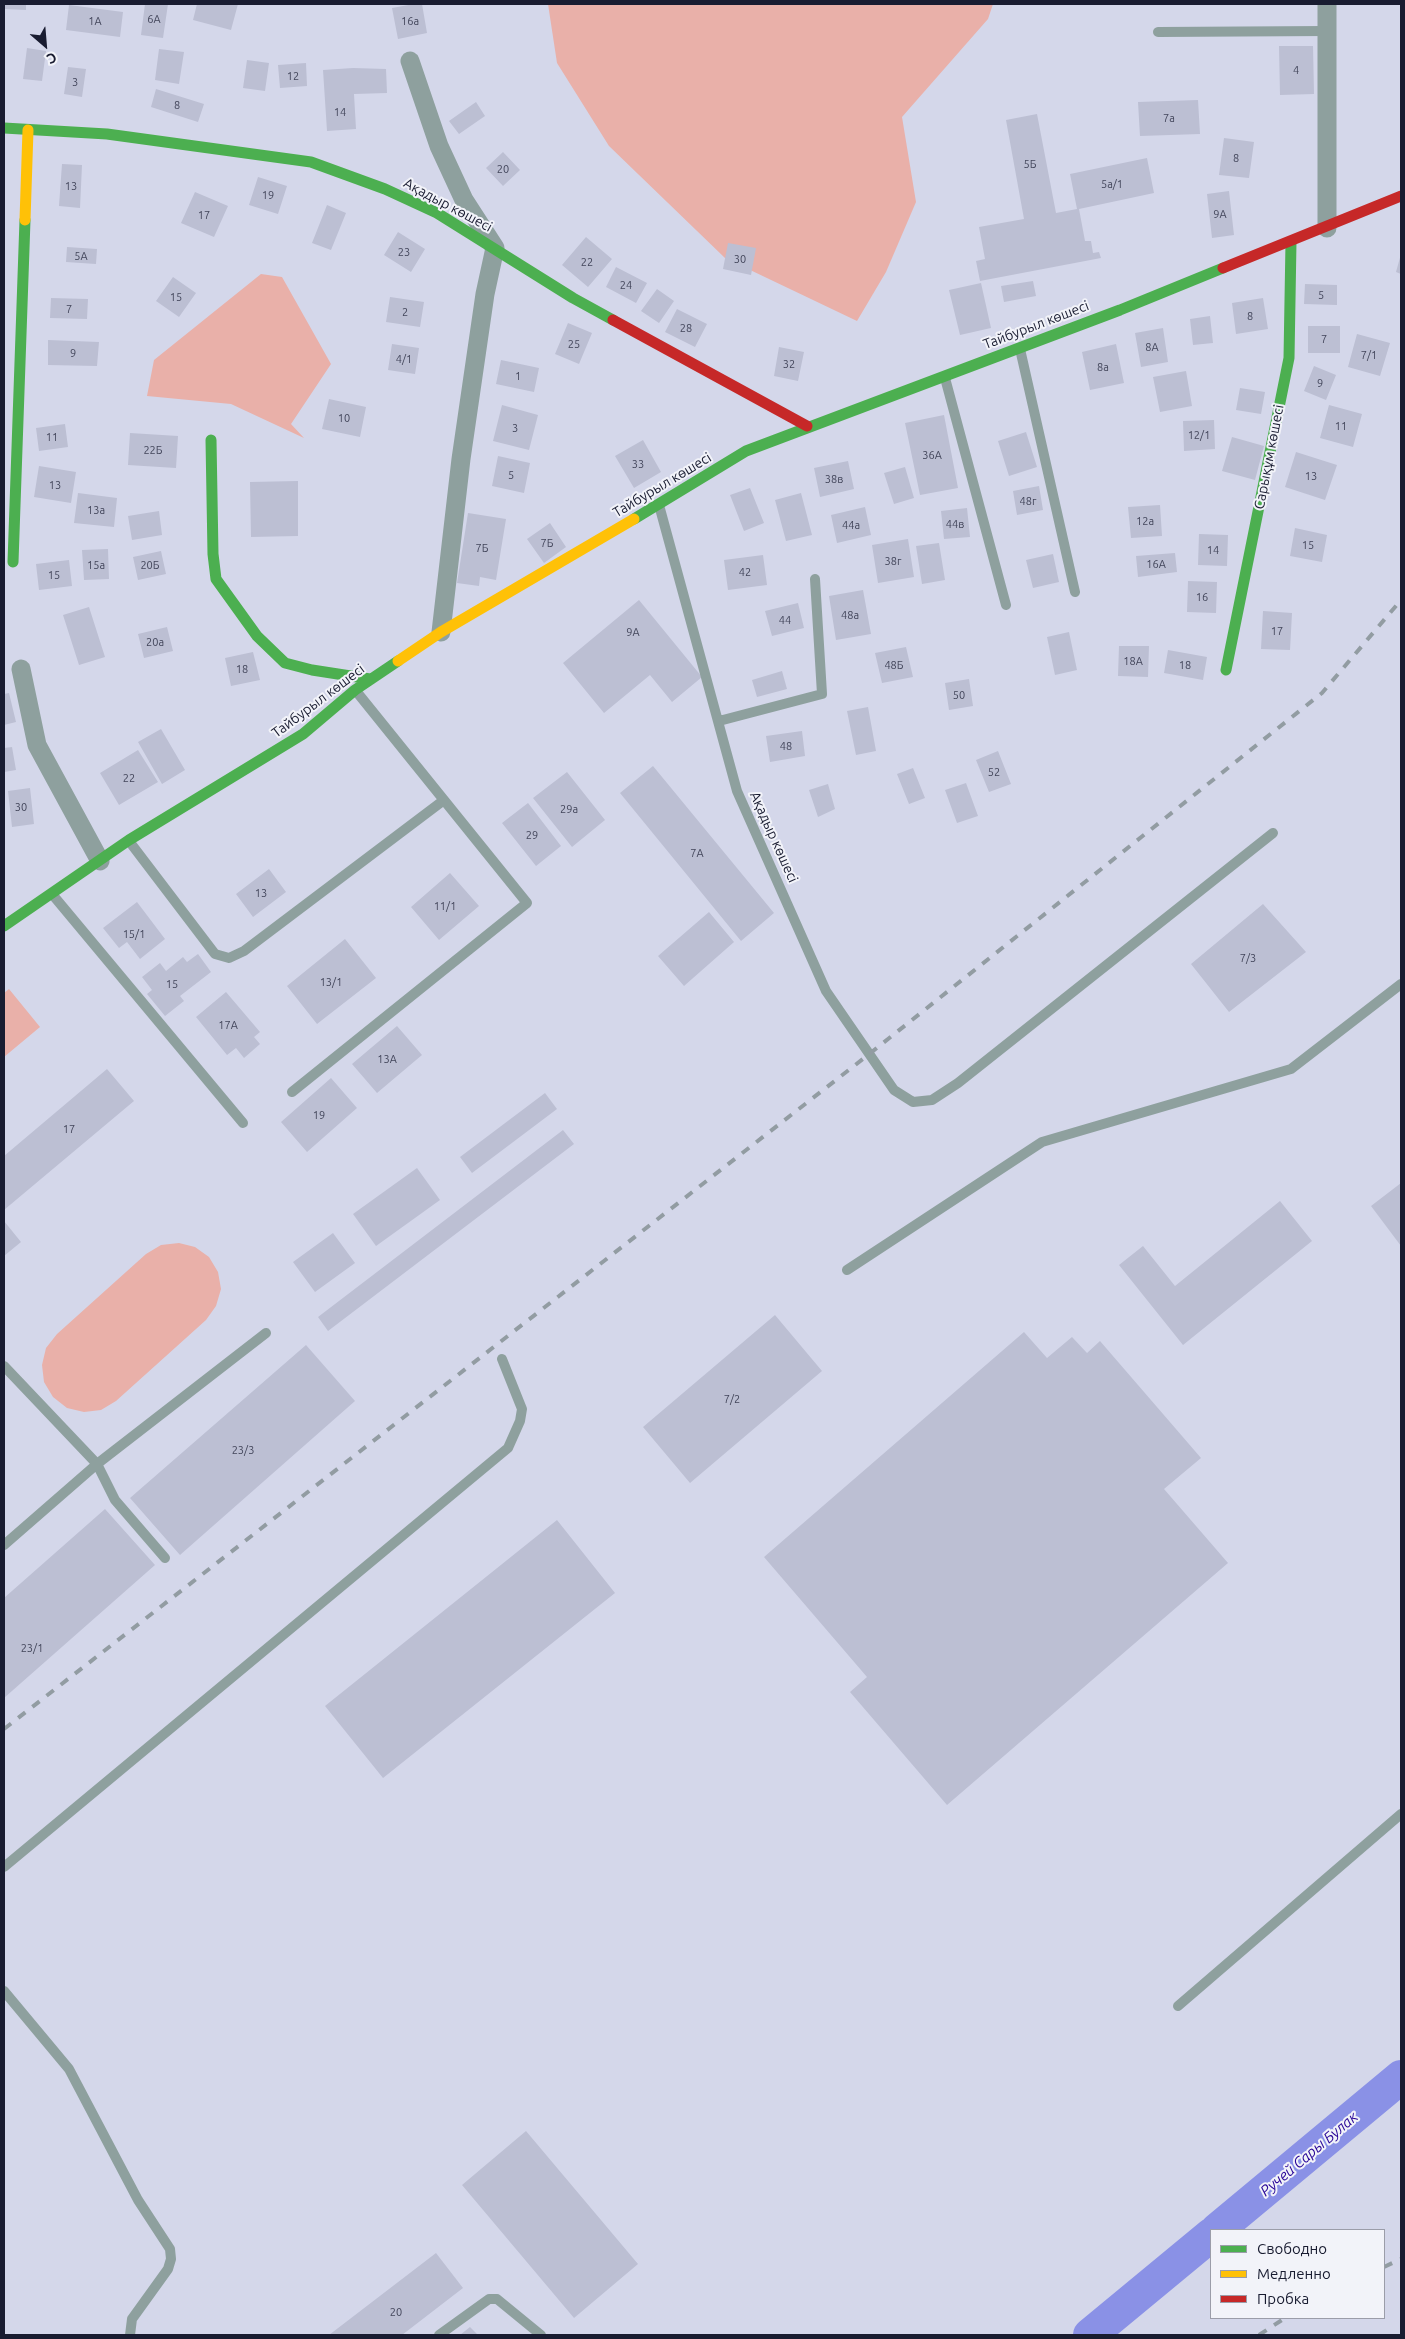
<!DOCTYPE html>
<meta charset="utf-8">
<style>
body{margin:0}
#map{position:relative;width:1405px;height:2339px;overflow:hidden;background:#d4d7ea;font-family:Ubuntu,sans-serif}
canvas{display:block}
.frame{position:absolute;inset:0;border:5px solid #191c31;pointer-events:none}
.legend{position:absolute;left:1210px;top:2229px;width:175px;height:90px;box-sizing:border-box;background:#f2f3f9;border:1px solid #9b9da9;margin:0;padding:6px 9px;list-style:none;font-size:15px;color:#191c31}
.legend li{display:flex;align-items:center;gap:10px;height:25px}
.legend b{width:25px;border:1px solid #9b9da9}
.north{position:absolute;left:20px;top:20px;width:50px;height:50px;-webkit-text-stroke:4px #f2f3f9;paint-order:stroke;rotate:153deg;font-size:14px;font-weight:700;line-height:20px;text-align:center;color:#191c31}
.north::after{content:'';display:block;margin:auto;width:18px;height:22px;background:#191c31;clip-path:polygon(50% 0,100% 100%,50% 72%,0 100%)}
</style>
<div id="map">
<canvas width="1405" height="2339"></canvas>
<div class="frame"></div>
<ul class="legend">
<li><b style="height:6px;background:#4caf50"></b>Свободно</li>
<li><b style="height:6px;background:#ffc107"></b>Медленно</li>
<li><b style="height:6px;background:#c62828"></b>Пробка</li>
</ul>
<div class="north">С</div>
</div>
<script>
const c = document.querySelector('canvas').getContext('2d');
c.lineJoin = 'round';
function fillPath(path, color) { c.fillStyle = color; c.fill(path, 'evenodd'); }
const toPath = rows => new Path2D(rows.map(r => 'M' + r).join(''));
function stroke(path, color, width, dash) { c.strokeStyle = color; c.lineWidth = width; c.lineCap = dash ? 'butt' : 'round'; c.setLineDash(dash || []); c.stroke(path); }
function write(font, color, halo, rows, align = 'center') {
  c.font = font + ' Ubuntu,sans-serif'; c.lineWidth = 4; c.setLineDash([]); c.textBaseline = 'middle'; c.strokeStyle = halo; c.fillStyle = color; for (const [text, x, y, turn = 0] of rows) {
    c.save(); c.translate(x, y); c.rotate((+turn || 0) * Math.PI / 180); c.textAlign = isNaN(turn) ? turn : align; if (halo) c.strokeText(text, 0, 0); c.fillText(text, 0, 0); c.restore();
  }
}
const green = toPath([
 [548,4,993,4,988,19,902,117,916,202,886,272,857,321,725,258,609,146,557,63],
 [261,274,282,277,331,364,291,424,304,438,231,404,147,396,154,360],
 [9,989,40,1027,4,1057,4,993],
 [179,1243,195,1247,209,1257,218,1272,221,1289,216,1306,206,1320,116,1401,101,1410,84,1412,67,1408,53,1397,44,1382,42,1365,46,1348,57,1334,146,1254,161,1245]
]);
const river = toPath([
 [1217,2230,1401,2077],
 [1090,2335,1211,2235]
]);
const building = toPath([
 [4,4,26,4,26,10,4,9],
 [145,4,168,4,163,38,141,35],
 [197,4,238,4,231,30,193,20],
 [414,4,422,4,427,33,398,39,392,8],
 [69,5,123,12,120,37,66,30],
 [1279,46,1313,46,1314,94,1280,95],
 [27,48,46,51,42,81,23,79],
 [159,49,184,52,179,84,155,80],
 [247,60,269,63,265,91,243,88],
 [306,63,307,86,280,88,278,65],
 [68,67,86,69,82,97,64,94],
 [353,68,386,69,387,93,354,94,356,129,327,131,323,70],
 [156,89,204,104,198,122,151,107],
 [1198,100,1200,134,1140,136,1138,102],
 [476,102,485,116,459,134,449,121],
 [1037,114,1056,213,1077,209,1070,174,1147,158,1154,193,1079,209,1085,241,1091,241,1093,253,1099,252,1101,258,980,281,976,261,985,259,979,227,1024,219,1006,120],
 [1224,138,1254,142,1249,178,1219,175],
 [503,152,520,170,503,186,486,168],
 [62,164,82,165,80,208,59,206],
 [258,177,287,186,278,214,249,205],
 [1229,191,1234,235,1212,238,1207,194],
 [195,192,228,206,214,237,181,223],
 [327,205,346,213,331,250,312,243],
 [398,232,425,249,411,272,384,255],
 [586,237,612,259,588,287,562,265],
 [728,243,756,248,751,275,723,269],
 [67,247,97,249,96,264,66,262],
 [1401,254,1401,274,1396,272],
 [616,267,647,283,636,303,606,287],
 [173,277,196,293,179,317,156,301],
 [1033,281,1036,296,1004,302,1001,286],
 [981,283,991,328,960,335,949,290],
 [1305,284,1337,285,1337,305,1304,304],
 [657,289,674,301,659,323,641,311],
 [390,297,424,302,420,327,386,322],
 [51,298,88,299,87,319,50,318],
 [1263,298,1268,329,1236,334,1232,303],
 [677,309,707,324,695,347,665,332],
 [1210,316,1213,343,1193,345,1190,319],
 [568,323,592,333,579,364,555,354],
 [1308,326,1340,326,1340,353,1308,353],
 [1163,328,1168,362,1141,367,1135,333],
 [1357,334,1390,343,1380,376,1348,367],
 [48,340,99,342,97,366,48,365],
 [392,344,419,348,415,374,388,370],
 [1116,344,1124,383,1090,390,1082,352],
 [779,347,804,352,798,381,774,376],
 [501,360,539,368,534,392,496,384],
 [1314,366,1336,375,1326,400,1304,391],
 [1186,371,1192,406,1160,412,1153,377],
 [1240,388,1265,392,1261,414,1236,410],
 [329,399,366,407,360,437,322,429],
 [502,405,538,415,529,450,493,441],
 [1329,405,1362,414,1353,447,1320,438],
 [944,415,958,488,920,495,905,423],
 [1214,420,1215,449,1184,451,1183,421],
 [65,424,68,447,39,451,36,428],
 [1026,432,1037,467,1009,476,998,441],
 [130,433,178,436,176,468,128,465],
 [1232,437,1264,446,1255,480,1222,471],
 [643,440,661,472,634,488,615,456],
 [1296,452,1337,465,1325,500,1285,487],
 [498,456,530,463,524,493,492,486],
 [848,461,854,489,820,497,814,468],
 [39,466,76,472,71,503,34,497],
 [905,467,914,498,894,504,884,473],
 [298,481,298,536,251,537,250,482],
 [1039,486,1043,510,1017,515,1013,491],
 [750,488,764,523,744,531,730,495],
 [78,493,117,498,114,527,74,523],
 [801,493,812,535,786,541,775,500],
 [1160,505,1162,536,1131,538,1128,507],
 [865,507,871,535,837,543,831,515],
 [967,508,970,537,944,539,941,511],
 [159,511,162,535,132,540,128,516],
 [468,513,506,519,496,580,480,577,479,586,457,583],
 [550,523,566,547,544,563,527,539],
 [1295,528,1327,535,1322,562,1290,556],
 [1199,534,1228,535,1227,566,1198,565],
 [908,539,914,577,878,583,872,545],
 [939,543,945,580,922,584,916,546],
 [108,549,109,579,84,580,82,550],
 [161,551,166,574,138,580,133,557],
 [1175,553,1177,572,1138,577,1136,556],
 [1053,554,1059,582,1033,588,1026,560],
 [763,555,767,585,728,590,724,560],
 [69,560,72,586,39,590,36,564],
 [1188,581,1217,582,1216,613,1187,612],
 [863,590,871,634,836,640,829,596],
 [639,600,702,677,672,702,650,675,604,713,563,663],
 [798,603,804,628,772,636,765,611],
 [89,607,105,657,79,665,63,615],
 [1263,611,1292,613,1290,650,1261,649],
 [167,627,173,651,144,658,138,634],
 [1069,632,1077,670,1055,675,1047,637],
 [1119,646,1149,646,1148,677,1118,676],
 [906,647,913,677,882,683,875,653],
 [1168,650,1207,657,1203,680,1164,673],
 [253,652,260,680,231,686,225,658],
 [782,671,787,689,757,697,752,680],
 [969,679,973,706,949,710,945,683],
 [9,693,16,722,4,725,4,694],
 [868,707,876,751,856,755,847,711],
 [161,729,185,770,162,784,138,742],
 [802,731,805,756,770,762,766,736],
 [12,747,16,770,4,772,4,748],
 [138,750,158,782,119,805,100,773],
 [998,751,1011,784,989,792,976,760],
 [653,766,774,913,741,941,620,793],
 [913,768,925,798,909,804,897,774],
 [567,772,605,820,572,847,533,798],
 [966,783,978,816,957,823,945,790],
 [828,784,835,809,818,817,809,790],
 [30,788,34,824,12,827,8,791],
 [528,803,561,846,536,866,502,823],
 [269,869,286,892,253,917,236,894],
 [450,873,479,906,439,940,411,907],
 [137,902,165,939,140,959,127,942,119,948,103,928],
 [1263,904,1306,952,1229,1012,1191,964],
 [709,912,734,942,684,986,658,956],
 [345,939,376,978,317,1024,287,986],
 [198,954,211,972,180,996,184,1001,165,1016,147,994,152,990,142,977,160,963,166,971,183,957,187,962],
 [226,992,260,1032,254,1037,260,1044,244,1058,236,1048,227,1055,196,1017],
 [397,1026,422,1055,377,1093,352,1064],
 [107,1069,134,1101,4,1210,4,1156],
 [331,1078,357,1108,307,1152,281,1122],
 [545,1093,557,1109,472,1173,460,1157],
 [563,1130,574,1144,328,1331,318,1317],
 [417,1168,440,1200,376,1246,353,1214],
 [1401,1183,1401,1246,1371,1206],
 [1280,1201,1312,1241,1183,1345,1119,1265,1143,1246,1175,1286],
 [4,1221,21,1242,4,1256],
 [333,1233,355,1263,315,1292,293,1262],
 [775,1315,822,1371,690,1483,643,1427],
 [1024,1332,1047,1358,1072,1337,1087,1353,1100,1341,1201,1458,1164,1489,1228,1563,947,1805,850,1692,867,1677,764,1557],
 [306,1345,355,1401,180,1555,130,1498],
 [105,1509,155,1565,4,1698,4,1598],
 [557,1520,615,1593,383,1778,325,1706],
 [526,2131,638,2264,574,2318,462,2185],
 [436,2253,463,2288,402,2335,329,2335],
 [470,2327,478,2335,460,2335]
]);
const lane = toPath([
 [1158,32,1326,31],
 [1020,349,1075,592],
 [945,378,1006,605],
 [659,505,737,791,826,991,894,1090,913,1102,932,1100,958,1083,1273,833],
 [719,721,822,694,815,579],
 [129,841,215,954,229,958,244,951,444,800],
 [52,894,243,1123],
 [292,1092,527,903,356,691],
 [847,1270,1042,1142,1291,1069,1401,984],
 [4,1366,97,1464,4,1545],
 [165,1558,115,1500,97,1464,266,1333],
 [4,1867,508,1448,520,1421,522,1409,502,1359],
 [4,1991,69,2069,138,2200,170,2249,171,2259,168,2269,132,2319,130,2335],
 [1178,2006,1401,1814],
 [439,2335,489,2299,497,2299,541,2335]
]);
const street = toPath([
 [1327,4,1327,228],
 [410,61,439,146,464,200,495,248,485,294,461,459,441,632],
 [21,669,37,745,100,861]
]);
const fast = toPath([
 [4,128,107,134,311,162,385,189,437,213,573,298,613,320],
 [211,440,213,554,216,579,257,636,285,663,312,670,370,679],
 [634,519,746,451,1120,310,1223,268],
 [13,562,25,220],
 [1226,670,1289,358,1291,242],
 [4,926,129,840,303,734,355,690,398,661]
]);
const slow = toPath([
 [25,220,28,130],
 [398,661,441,632,634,519]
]);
const jam = toPath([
 [1223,268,1401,196],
 [613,320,807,426]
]);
const rail = toPath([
 [4,1729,868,1055,1322,693,1401,600],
 [1384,2267,1401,2259],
 [1259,2335,1285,2318]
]);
const numberNames = [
 ["6А",154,19],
 ["1А",95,21],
 ["16а",410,21],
 ["4",1296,70],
 ["12",293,76],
 ["3",75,82],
 ["8",177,105],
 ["14",340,112],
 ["7а",1169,118],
 ["8",1236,158],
 ["5Б",1030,164],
 ["20",503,169],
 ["5а/1",1112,184],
 ["13",71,186],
 ["19",268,195],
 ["9А",1220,214],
 ["17",204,215],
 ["23",404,252],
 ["5А",81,256],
 ["30",740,259],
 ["22",587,262],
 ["24",626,285],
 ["5",1321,295],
 ["15",176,297],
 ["7",69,309],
 ["2",405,312],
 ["8",1250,316],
 ["28",686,328],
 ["7",1324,339],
 ["25",574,344],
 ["8А",1152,347],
 ["9",73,353],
 ["7/1",1369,355],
 ["4/1",404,359],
 ["32",789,364],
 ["8а",1103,367],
 ["1",518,376],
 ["9",1320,383],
 ["10",344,418],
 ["11",1341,426],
 ["3",515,428],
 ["12/1",1199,435],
 ["11",52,437],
 ["22Б",153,450],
 ["36А",932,455],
 ["33",638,464],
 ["5",511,475],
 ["13",1311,476],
 ["38в",834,479],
 ["13",55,485],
 ["48г",1028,501],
 ["13а",96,510],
 ["12а",1145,521],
 ["44в",955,524],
 ["44а",851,525],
 ["7Б",547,543],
 ["15",1308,545],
 ["7Б",482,548],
 ["14",1213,550],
 ["38г",893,561],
 ["16А",1156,564],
 ["15а",96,565],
 ["20Б",150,565],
 ["42",745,572],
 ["15",54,575],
 ["16",1202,597],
 ["48а",850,615],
 ["44",785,620],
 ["17",1277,631],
 ["9А",633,632],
 ["20а",155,642],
 ["18А",1133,661],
 ["48Б",894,665],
 ["18",1185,665],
 ["18",242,669],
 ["50",959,695],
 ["48",786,746],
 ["52",994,772],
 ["22",129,778],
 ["30",21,807],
 ["29а",569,809],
 ["29",532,835],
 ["7А",697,853],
 ["13",261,893],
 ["11/1",445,906],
 ["15/1",134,934],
 ["7/3",1248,958],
 ["13/1",331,982],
 ["15",172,984],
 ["17А",228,1025],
 ["13А",387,1059],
 ["19",319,1115],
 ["17",69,1129],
 ["7/2",732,1399],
 ["23/3",243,1450],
 ["23/1",32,1648],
 ["20",396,2312]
];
const streetNames = [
 ["Ақадыр көшесі",448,205,28],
 ["Тайбурыл көшесі",1036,325,-21],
 ["Сарықұм көшесі",1269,457,-79],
 ["Тайбурыл көшесі",662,485,-31],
 ["Тайбурыл көшесі",318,701,-37],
 ["Ақадыр көшесі",774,837,66]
];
const waterNames = [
 ["Ручей Сары Булак",1309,2154,-40]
];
fillPath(green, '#e9b0a9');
stroke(river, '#8a91e6', 34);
fillPath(building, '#bcbfd3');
stroke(lane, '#8ea09e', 10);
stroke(street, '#8ea09e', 19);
stroke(fast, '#4caf50', 11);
stroke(slow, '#ffc107', 11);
stroke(jam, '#c62828', 11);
stroke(rail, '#929ca2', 4, [9, 9]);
write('11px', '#42455a', null, numberNames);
write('14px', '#191c31', '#f2f3f9', streetNames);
write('italic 15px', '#290698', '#f2f3f9', waterNames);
</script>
